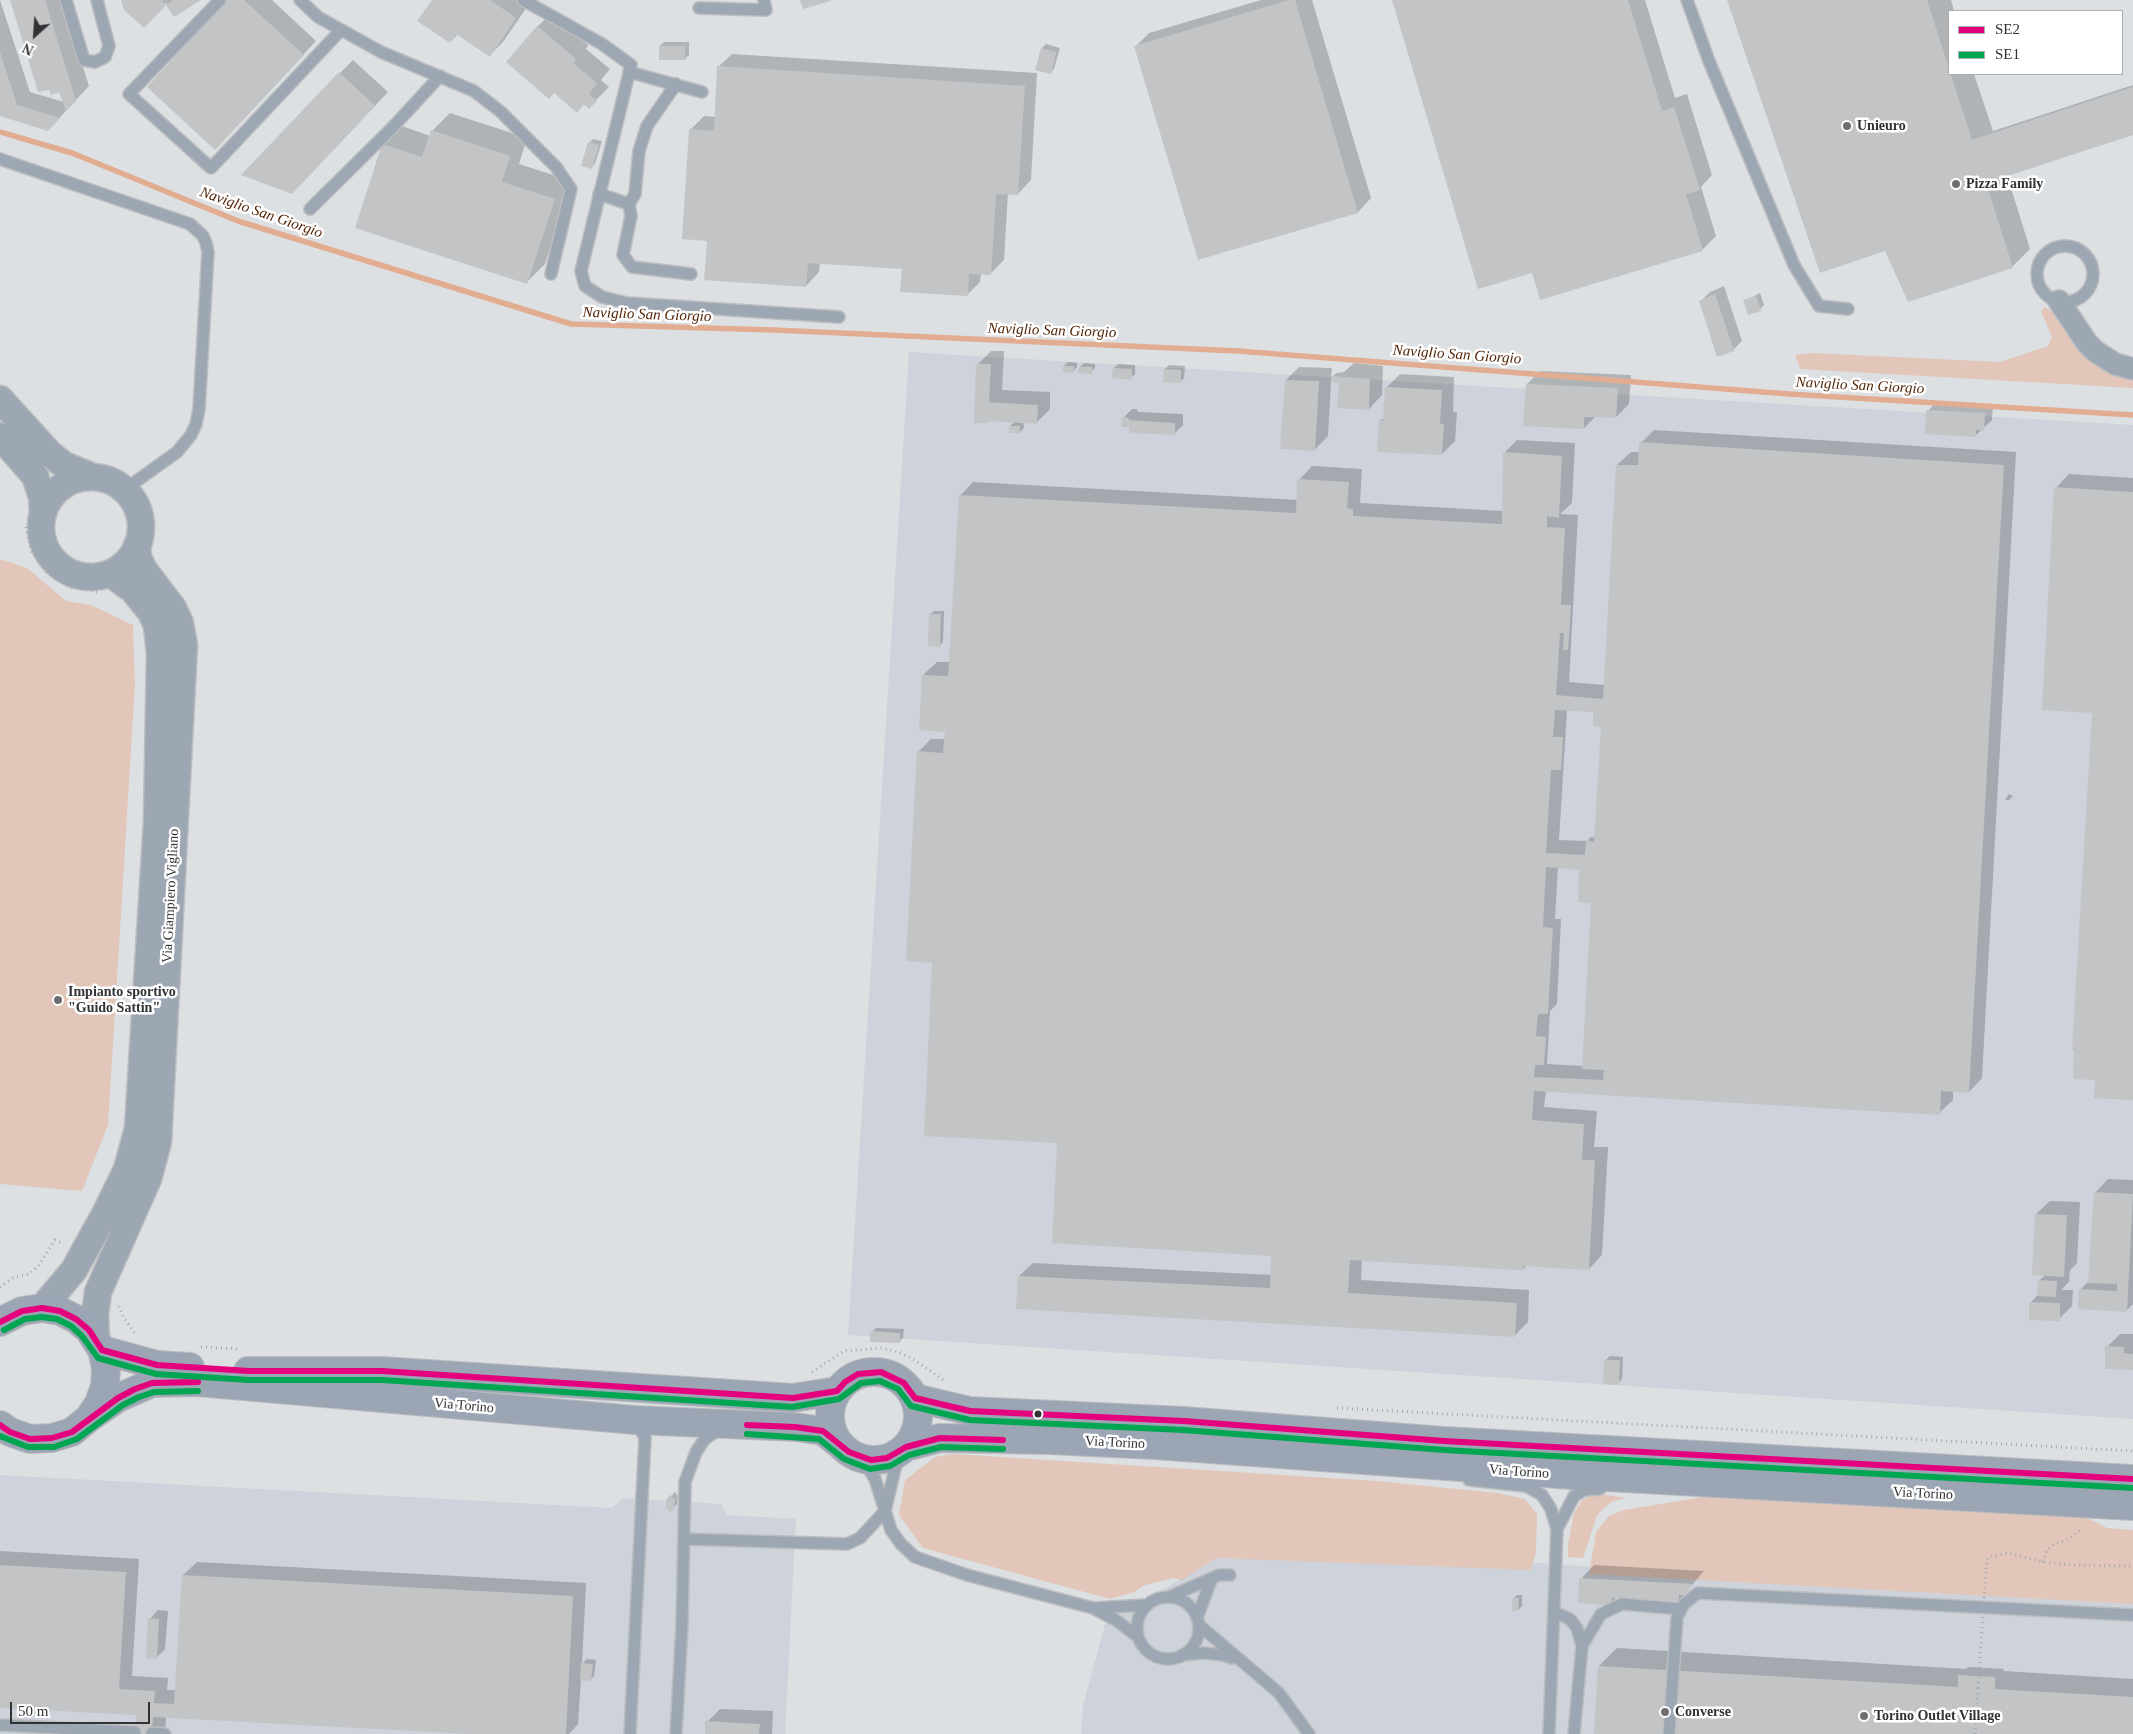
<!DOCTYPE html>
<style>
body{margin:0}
#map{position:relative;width:2133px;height:1734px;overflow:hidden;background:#dde0e3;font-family:"Times New Roman",serif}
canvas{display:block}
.legend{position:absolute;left:1948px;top:10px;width:175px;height:65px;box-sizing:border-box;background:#fff;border:1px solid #acadae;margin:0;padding:6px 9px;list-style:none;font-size:15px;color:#303234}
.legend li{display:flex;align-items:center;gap:10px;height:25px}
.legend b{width:25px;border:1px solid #acadae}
.north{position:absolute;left:10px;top:10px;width:50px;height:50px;-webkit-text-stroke:4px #fff;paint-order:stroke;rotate:206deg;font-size:14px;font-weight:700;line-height:20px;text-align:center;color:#303234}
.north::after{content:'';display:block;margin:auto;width:18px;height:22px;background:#303234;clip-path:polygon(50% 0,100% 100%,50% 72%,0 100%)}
.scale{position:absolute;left:10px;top:1702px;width:140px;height:22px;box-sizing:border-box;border:2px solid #303234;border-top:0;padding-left:6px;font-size:15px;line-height:18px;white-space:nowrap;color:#303234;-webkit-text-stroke:4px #fff;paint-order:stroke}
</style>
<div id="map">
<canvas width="2133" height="1734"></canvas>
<ul class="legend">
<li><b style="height:6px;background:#e5007d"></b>SE2</li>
<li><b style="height:6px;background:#00a651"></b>SE1</li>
</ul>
<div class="north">N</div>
<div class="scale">50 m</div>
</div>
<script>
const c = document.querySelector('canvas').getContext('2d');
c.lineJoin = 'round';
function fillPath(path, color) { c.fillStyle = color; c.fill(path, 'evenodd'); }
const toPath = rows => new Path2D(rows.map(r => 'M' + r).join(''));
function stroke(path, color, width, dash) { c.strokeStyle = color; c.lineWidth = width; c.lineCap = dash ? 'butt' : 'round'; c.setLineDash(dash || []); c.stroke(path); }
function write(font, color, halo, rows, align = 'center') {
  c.font = font + ' "Times New Roman",serif'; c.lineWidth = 5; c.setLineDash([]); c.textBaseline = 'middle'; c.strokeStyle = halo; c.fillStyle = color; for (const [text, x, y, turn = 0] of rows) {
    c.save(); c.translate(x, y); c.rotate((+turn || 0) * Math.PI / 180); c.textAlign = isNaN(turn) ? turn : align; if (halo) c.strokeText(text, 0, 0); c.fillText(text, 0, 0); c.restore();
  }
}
const built = toPath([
 [909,352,2133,425,2133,1419,848,1335],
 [0,1475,612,1508,623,1498,721,1504,727,1515,796,1519,785,1734,0,1734],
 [1216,1558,1539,1563,2133,1604,2133,1734,1081,1734,1083,1706,1105,1624]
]);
const green = toPath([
 [2044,307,2059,316,2133,375,2133,388,1800,369,1795,355,1812,353,2000,362,2048,346,2052,337,2041,311],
 [0,559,27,568,66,601,91,605,133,625,135,685,108,1125,82,1191,0,1184],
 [953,1454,1377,1481,1497,1493,1525,1499,1537,1514,1536,1552,1531,1570,1216,1558,1182,1580,1174,1578,1145,1585,1134,1592,1110,1599,923,1548,899,1515,905,1480,935,1457],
 [1594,1493,1626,1498,1611,1502,1597,1515,1583,1558,1568,1557,1568,1544,1574,1513,1582,1501],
 [1728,1493,2077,1513,2107,1528,2133,1530,2133,1604,1589,1574,1596,1532,1609,1516,1624,1510]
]);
const shadow = toPath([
 [0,0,30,92,64,102,60,90,12,0,62,0,89,86,48,130,0,115],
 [123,0,199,0,175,15,166,3,157,13],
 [229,0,272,0,316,41,228,135],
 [433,0,523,0,529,4,503,42,490,55,458,34,450,42],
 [1261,0,1312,0,1371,198,1358,212,1199,259,1135,47,1149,33],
 [1394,0,1645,0,1675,98,1687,94,1712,175,1701,187,1716,236,1702,250,1533,272],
 [1728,0,1951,0,1954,11,1949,11,1949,74,1974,74,1993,131,2133,85,2133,134,2007,175,2030,249,2012,267,1886,249],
 [551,13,588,45,586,49,610,69,601,80,609,87,589,107,554,92,537,27],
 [664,42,689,42,689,55,685,59,660,46],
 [1046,44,1060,48,1054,69,1050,73,1042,48],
 [732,54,1037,73,1031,180,1018,194,1008,193,1004,260,991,273,981,273,980,282,967,295,903,268,820,262,819,272,806,286,708,240,690,130,704,116,716,117,718,67],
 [353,60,388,92,301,184,340,73],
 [450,113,527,138,519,164,572,181,545,264,527,282,357,227,384,144,402,126,430,136,432,131],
 [593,139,602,141,595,164,591,168,589,143],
 [1724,286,1742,341,1733,350,1701,301,1710,292],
 [1760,293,1764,305,1760,309,1745,301],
 [991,351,1004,351,1002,390,1050,392,1050,409,1036,423,1023,422,1024,428,1020,432,1010,426,1015,421,990,420,988,422,978,364],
 [1068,362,1077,363,1077,367,1073,371,1064,366],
 [1084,363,1095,364,1095,368,1091,372,1080,367],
 [1354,363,1383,366,1382,395,1369,409,1340,381,1331,381,1328,436,1315,449,1286,380,1299,367,1332,368,1331,378,1336,373,1344,372],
 [1118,364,1135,365,1135,374,1131,378,1114,368],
 [1169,365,1185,366,1184,378,1180,382,1165,369],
 [1540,371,1631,375,1629,404,1616,417,1596,416,1584,428,1527,384],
 [1400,374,1454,377,1453,412,1457,412,1455,441,1442,454,1380,421,1385,417,1386,388],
 [1936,402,1993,405,1992,420,1975,436,1928,411],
 [1132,409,1137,409,1138,412,1183,414,1183,425,1174,434,1130,426,1123,418],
 [1654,430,2016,452,1982,1078,1969,1092,1953,1090,1953,1100,1939,1113,1546,1090,1544,1107,1597,1111,1594,1147,1608,1147,1602,1255,1589,1269,1527,1265,1523,1269,1362,1260,1361,1280,1529,1290,1528,1322,1514,1336,1019,1276,1033,1263,1272,1275,1272,1255,1058,1142,933,961,918,752,931,739,946,739,946,731,923,675,937,662,950,662,960,496,973,482,1298,500,1299,480,1312,466,1362,469,1360,503,1503,511,1504,453,1517,440,1575,443,1572,503,1560,514,1578,515,1569,682,1605,685,1617,465,1631,452,1640,452,1641,443],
 [1567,710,1595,711,1603,723,1596,838,1591,837,1587,841,1559,840],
 [1558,867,1581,869,1592,902,1583,1066,1547,1064,1550,1011,1557,1004,1561,919,1555,919],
 [2069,474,2133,478,2133,1098,2093,712,2056,488],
 [934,611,944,611,943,642,939,646,930,615],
 [2009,794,2013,796,2009,800,2005,800],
 [2108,1179,2133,1180,2133,1304,2126,1311,2080,1290,2090,1280,2095,1193],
 [2050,1201,2080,1202,2077,1263,2070,1270,2069,1282,2061,1290,2073,1290,2072,1306,2059,1319,2030,1303,2038,1295,2039,1281,2045,1275,2036,1214],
 [876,1328,904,1329,903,1338,899,1342,872,1332],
 [2120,1334,2133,1334,2133,1369,2107,1347],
 [1610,1356,1623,1357,1622,1379,1618,1383,1606,1360],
 [675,1492,678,1496,677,1504,673,1508,667,1500],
 [0,1551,139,1559,132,1676,168,1678,167,1690,177,1690,183,1575,197,1562,586,1583,582,1664,587,1659,596,1660,594,1676,590,1680,581,1679,578,1724,569,1734,493,1734,166,1717,165,1734,136,1734,137,1714,0,1707],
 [1594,1565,1704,1571,1679,1600,1617,1597,1611,1603,1581,1579],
 [1517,1595,1522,1595,1522,1606,1518,1610,1513,1599],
 [158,1610,168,1611,165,1649,156,1658,150,1619],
 [1617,1648,1966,1669,1968,1667,2004,1669,2003,1671,2133,1679,2133,1734,1596,1734,1599,1666],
 [720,1709,773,1711,772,1734,706,1734,707,1722]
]);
const stream = toPath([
 [0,132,72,153,238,221,571,324,774,330,1238,351,1789,394,2133,415]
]);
const building = toPath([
 [10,0,45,0,76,101,66,111,59,92,51,95,49,90,38,92],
 [121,0,161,0,166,5,144,28,124,10],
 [173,0,201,0,174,17,166,5],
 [227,0,244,0,304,55,215,150,147,87],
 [432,0,490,0,516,18,490,57,456,34,450,43,417,21],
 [800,0,831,0,831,1,803,9],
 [1289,0,1295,0,1358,213,1198,260,1134,46],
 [1392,0,1628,0,1662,111,1674,107,1700,190,1686,194,1703,251,1540,300,1532,273,1478,289],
 [1727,0,1927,0,1972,140,2133,87,2133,135,1986,183,2013,268,1908,302,1885,251,1820,273],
 [537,26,576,59,573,63,597,83,589,94,597,101,589,109,584,104,577,113,554,93,549,99,506,62],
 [659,46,685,46,685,60,659,60],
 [1041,48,1056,52,1051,74,1035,70],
 [0,52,17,105,60,118,48,131,0,116],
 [717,66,1025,86,1018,195,996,194,991,275,969,274,968,296,900,292,902,269,808,263,806,287,704,280,707,241,682,239,689,129,714,131],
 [339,72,375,106,292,194,241,175],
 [431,130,510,156,502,182,555,199,527,284,355,228,382,144,422,157],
 [588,142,599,145,592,169,581,166],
 [1715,294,1734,351,1717,357,1699,301],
 [1756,296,1761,311,1748,315,1743,300],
 [976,364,991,364,989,402,1038,405,1037,424,989,421,988,423,974,423],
 [1063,366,1074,366,1073,373,1063,372],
 [1079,367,1092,367,1092,374,1078,373],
 [1113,368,1132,369,1132,380,1112,378],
 [1164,369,1181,370,1181,383,1163,382],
 [1331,376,1370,379,1369,410,1337,408,1339,383,1331,382],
 [1285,380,1319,381,1315,451,1280,449],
 [1526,384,1618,388,1616,418,1584,417,1584,429,1523,426],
 [1385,387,1442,390,1440,424,1444,424,1442,455,1377,452,1379,421,1383,421],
 [1926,410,1985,413,1984,430,1976,430,1976,437,1925,434],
 [1122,417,1129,418,1129,420,1175,423,1175,435,1129,433,1129,427,1121,427],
 [1009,426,1020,426,1020,433,1009,433],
 [1639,442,2004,465,1969,1093,1941,1091,1940,1115,1534,1091,1532,1120,1584,1124,1582,1160,1595,1160,1589,1270,1523,1266,1524,1270,1518,1270,1350,1260,1348,1293,1517,1303,1515,1337,1016,1309,1018,1276,1270,1288,1271,1256,1052,1243,1057,1143,924,1136,932,963,906,961,917,751,943,753,945,732,919,730,922,675,948,676,959,495,1296,513,1297,479,1349,482,1347,508,1353,509,1353,516,1502,524,1503,452,1562,456,1559,518,1547,516,1547,527,1565,528,1561,605,1571,605,1568,650,1563,650,1564,633,1560,633,1556,695,1603,699,1616,465,1638,465],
 [1555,710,1593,712,1593,726,1601,727,1594,842,1586,840,1585,855,1546,853,1551,770,1561,770,1563,737,1553,737],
 [1546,867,1579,870,1578,902,1591,903,1582,1069,1604,1070,1603,1080,1534,1077,1535,1065,1544,1065,1546,1037,1536,1036,1538,1014,1548,1014,1553,928,1543,927],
 [2054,487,2133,492,2133,1100,2094,1098,2095,1080,2073,1079,2074,1050,2072,1050,2092,713,2042,710],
 [929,614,941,614,940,647,928,646],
 [2094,1192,2133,1194,2127,1312,2078,1309,2079,1289,2117,1291,2117,1284,2088,1283],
 [2035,1214,2067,1215,2064,1277,2032,1275],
 [2038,1280,2057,1281,2056,1297,2037,1296],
 [2029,1302,2060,1303,2060,1321,2029,1320],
 [870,1331,900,1333,900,1343,870,1342],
 [2105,1346,2124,1347,2124,1353,2133,1354,2133,1370,2105,1369],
 [1604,1360,1620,1360,1619,1385,1603,1384],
 [670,1495,675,1500,674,1509,670,1512,666,1507,666,1500],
 [0,1565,126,1572,119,1689,155,1691,154,1703,174,1704,182,1575,573,1596,566,1734,469,1734,153,1717,152,1734,135,1734,136,1715,0,1708],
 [1579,1578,1693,1584,1684,1595,1679,1595,1679,1601,1612,1598,1611,1605,1578,1603],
 [1512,1598,1519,1598,1518,1611,1512,1611],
 [148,1618,159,1619,157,1659,146,1658],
 [581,1663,593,1664,591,1681,580,1680],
 [1598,1666,1958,1687,1958,1675,1995,1677,1995,1689,2133,1697,2133,1734,1594,1734],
 [705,1721,760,1724,759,1734,705,1734]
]);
const path = toPath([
 [26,527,31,551,48,574,71,587,97,592],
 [0,1287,13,1278,29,1274,39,1265,55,1240,64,1244],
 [119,1306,124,1318,136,1335],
 [201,1347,240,1349],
 [812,1372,844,1351,882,1348,899,1352,916,1361,945,1381],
 [1337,1408,2133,1451],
 [2043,1562,2047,1550,2053,1545,2070,1538,2083,1528],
 [1986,1569,1988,1557,2009,1553,2043,1562,2074,1565,2133,1566],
 [1975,1734,1978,1688]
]);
const service = toPath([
 [66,0,84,60,95,62,105,57,109,46,97,0],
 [220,0,129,94,211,168,341,30],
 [300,0,318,17,381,52,474,91,501,112,556,167,571,189,551,274],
 [523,0,602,44,631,65,581,271,585,286,602,297,627,303,839,317],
 [1687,0,1709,61,1794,265,1819,306,1848,309],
 [699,8,766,10,764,0],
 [629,72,702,92],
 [0,159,190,224,203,236,206,243,208,252,199,409,196,424,191,435,177,452,124,490],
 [599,194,629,204,631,216,623,255,632,267,691,274],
 [629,204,635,194,639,151,647,126,676,84],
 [310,209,392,128,440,76],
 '2037 274a28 28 0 1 1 56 0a28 28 0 1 1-56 0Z',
 [849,1452,868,1468,875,1479,891,1530,901,1544,915,1557,967,1575,1093,1608,1116,1620,1138,1637],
 [1469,1480,1526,1486,1542,1495,1551,1509,1557,1529,1549,1734],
 [1557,1529,1574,1496,1585,1490,1600,1489],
 [684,1539,847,1544,860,1538,885,1511,899,1452],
 [1169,1597,1219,1575,1230,1575],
 '1137 1628a31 31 0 1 1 62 0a31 31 0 1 1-62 0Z',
 [1095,1608,1147,1605],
 [1554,1612,1570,1619,1577,1628,1582,1646],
 [1197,1618,1212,1578],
 [1199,1625,1279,1693,1309,1734],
 [1182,1655,1204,1653,1223,1655,1232,1658],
 [0,1725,135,1732],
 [152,1733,165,1734],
 [630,1734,645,1438,636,1421],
 [676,1734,682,1626,685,1482,696,1452,704,1440,720,1428],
 [1574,1734,1582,1646,1601,1614,1622,1604,1681,1609],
 [1669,1734,1677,1617,1684,1604,1698,1593,2133,1615]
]);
const minor = toPath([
 [2059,301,2087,343,2095,351,2115,364,2133,369]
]);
const tertiary = toPath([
 [0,399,50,454,64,465,93,477],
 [0,436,35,476,42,497,43,513],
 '41 527a50 50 0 1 1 100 0a50 50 0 1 1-100 0Z',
 [42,1308,74,1270,105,1214,127,1169,138,1128,157,821,160,654,157,626,151,612,133,590,110,573],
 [96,1339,95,1315,98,1292,148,1179,158,1142,184,645,180,623,173,608,144,570,138,557,137,545]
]);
const secondary = toPath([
 [0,1322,22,1311,42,1308,60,1311,76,1319,89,1330,102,1350,106,1368,105,1386,99,1403,89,1418,72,1432,52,1438,30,1439,10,1432,0,1425],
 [102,1350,157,1365,190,1367],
 [248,1371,382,1371,793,1398,837,1391],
 '830 1416a44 44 0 1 1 88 0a44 44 0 1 1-88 0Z',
 [915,1398,970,1411,1184,1421,1444,1441,2133,1479],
 [89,1418,118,1398,152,1383,197,1382,635,1420,795,1427,823,1431,843,1447],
 [906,1447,940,1438,1049,1440,1155,1445,1571,1475,2133,1506]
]);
const pathBridge = toPath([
 [1978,1688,1986,1569]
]);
const bus1 = toPath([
 [0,1322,22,1311,42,1308,60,1311,76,1319,89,1330,102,1350,157,1365,249,1371,382,1371,793,1398,837,1391,845,1382,858,1374,881,1372,904,1383,915,1398,970,1411,1184,1421,1444,1441,2133,1479],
 [0,1425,10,1432,30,1439,52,1438,72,1432,118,1398,135,1389,152,1383,198,1382],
 [747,1425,795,1427,823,1431,849,1452,871,1460,887,1458,906,1447,940,1438,1003,1440]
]);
const bus2 = toPath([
 [4,1330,25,1319,42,1317,57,1319,71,1326,82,1336,98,1358,156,1374,249,1380,382,1380,792,1407,839,1399,861,1383,880,1381,898,1389,911,1406,970,1420,1183,1430,1444,1450,2133,1488],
 [747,1434,819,1439,844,1459,870,1469,890,1466,909,1455,941,1447,1003,1449],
 [0,1436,28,1447,54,1447,77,1439,123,1405,139,1397,154,1392,198,1391]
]);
const markers = [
 [1847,126,5,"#6d6f71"],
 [1956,184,5,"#6d6f71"],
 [58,1000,5,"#6d6f71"],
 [1038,1414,4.5,"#303234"],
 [1665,1712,5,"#6d6f71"],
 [1864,1716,5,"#6d6f71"]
];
const poiNames = [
 ["Unieuro",1857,126],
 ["Pizza Family",1966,184],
 ["Impianto sportivo",68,992],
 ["\"Guido Sattin\"",68,1008],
 ["Converse",1675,1712],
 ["Torino Outlet Village",1874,1716]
];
const streetNames = [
 ["Via Giampiero Vigliano",171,896,-87],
 ["Via Torino",464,1406,5],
 ["Via Torino",1115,1443,3],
 ["Via Torino",1519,1472,4],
 ["Via Torino",1923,1494,3]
];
const waterNames = [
 ["Naviglio San Giorgio",261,213,19],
 ["Naviglio San Giorgio",647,315,2],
 ["Naviglio San Giorgio",1052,331,2],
 ["Naviglio San Giorgio",1457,355,4],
 ["Naviglio San Giorgio",1860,386,3]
];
fillPath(built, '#cdd2db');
fillPath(green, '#e1c6b9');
fillPath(shadow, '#0003');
stroke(stream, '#e2ac91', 5.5);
fillPath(building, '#c2c4c6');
stroke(service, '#bbbdbf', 14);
stroke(minor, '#bbbdbf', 24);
stroke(tertiary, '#bbbdbf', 29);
stroke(secondary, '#bbbdbf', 30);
stroke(path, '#a3a9b1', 3, [1, 4]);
stroke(service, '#9da7b4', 11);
stroke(minor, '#9da7b4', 21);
stroke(tertiary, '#9da7b4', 26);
stroke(secondary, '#9ca5b4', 28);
stroke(pathBridge, '#a3a9b1', 3, [1, 4]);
stroke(bus1, '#e5007d', 6);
stroke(bus2, '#00a651', 6);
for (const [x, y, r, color] of markers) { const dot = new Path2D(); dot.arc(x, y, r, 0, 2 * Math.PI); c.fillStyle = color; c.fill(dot); stroke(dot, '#fff', 2); }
write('bold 14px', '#303234', '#fff', poiNames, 'left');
write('14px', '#303234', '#fff', streetNames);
write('italic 15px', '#4f1f00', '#fff', waterNames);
</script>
